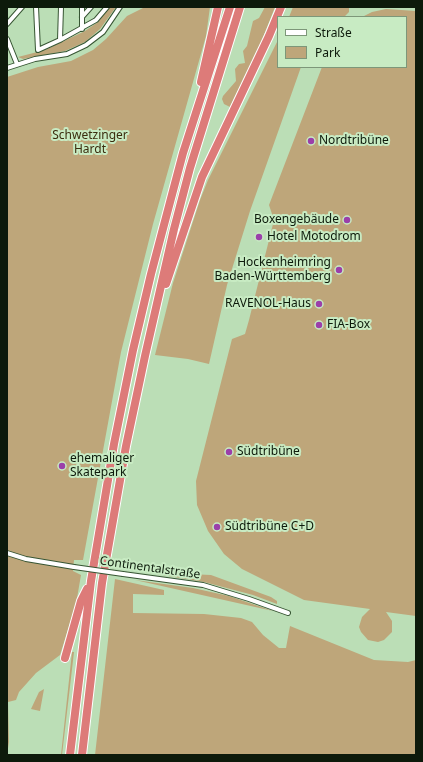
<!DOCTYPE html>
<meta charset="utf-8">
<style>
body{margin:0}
#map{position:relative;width:423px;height:762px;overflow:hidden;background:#bbdeb6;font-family:"Noto Sans",sans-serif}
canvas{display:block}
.frame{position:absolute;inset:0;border:8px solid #0d1a0b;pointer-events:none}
.legend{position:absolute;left:277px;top:16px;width:130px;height:52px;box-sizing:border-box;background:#c8ebc3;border:1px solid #7d9779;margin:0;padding:5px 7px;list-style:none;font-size:12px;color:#0d1a0b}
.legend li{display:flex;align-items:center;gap:8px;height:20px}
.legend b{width:20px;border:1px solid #7d9779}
</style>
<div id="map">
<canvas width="423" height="762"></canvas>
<div class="frame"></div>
<ul class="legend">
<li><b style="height:5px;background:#fff"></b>Straße</li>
<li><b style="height:11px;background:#bea67a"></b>Park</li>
</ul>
</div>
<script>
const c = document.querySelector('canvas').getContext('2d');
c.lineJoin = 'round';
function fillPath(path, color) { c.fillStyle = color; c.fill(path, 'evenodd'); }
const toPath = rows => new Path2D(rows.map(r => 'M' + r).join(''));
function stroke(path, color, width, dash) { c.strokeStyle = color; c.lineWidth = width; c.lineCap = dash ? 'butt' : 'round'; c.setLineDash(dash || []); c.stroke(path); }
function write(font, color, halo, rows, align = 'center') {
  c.font = font + ' "Noto Sans",sans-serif'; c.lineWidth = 4; c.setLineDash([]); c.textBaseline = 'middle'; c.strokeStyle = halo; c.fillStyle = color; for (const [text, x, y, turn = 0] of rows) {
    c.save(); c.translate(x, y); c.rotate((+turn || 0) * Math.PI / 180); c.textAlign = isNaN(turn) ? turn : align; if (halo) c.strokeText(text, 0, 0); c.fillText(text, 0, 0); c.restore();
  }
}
const green = toPath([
 [108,7,116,7,100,29,85,42,65,51,23,59,18,57,45,50,85,31,98,22],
 [145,7,210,7,206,36,153,224,121,352,83,560,74,560,73,571,81,575,76,604,60,655,36,673,19,692,16,700,8,702,9,742,7,755,7,77,38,67,71,61,93,50,106,39,127,16],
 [265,7,275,7,260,45,230,107,224,104,222,99,223,96,236,81,235,69,239,64,245,63,243,51,247,46,253,21,259,18],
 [293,7,349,7,349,12,344,17,289,17],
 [386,9,416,11,416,616,386,612,392,621,392,632,384,640,378,642,368,640,361,632,359,627,362,617,370,609,304,600,242,569,224,554,208,531,197,505,196,481,232,339,245,334,249,320,274,220,269,205,322,67,406,67,406,17,362,17,372,12],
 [278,40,278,67,301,67,250,211,227,285,209,364,188,359,155,355,173,283,200,200,208,180],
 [145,572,211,575,271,597,277,601,277,604,253,595,204,582],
 [115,579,164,590,164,595,133,594,133,613,204,614,241,618,252,622,263,635,279,648,286,648,290,626,374,660,408,662,416,660,416,755,95,755],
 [135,580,193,588,229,596,273,611],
 [72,652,74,652,62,755,61,755],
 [44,689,40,711,31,709,39,692]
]);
const minor = toPath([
 [36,7,38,50,60,40,96,20,107,7],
 [82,17,91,7],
 [7,24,22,7],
 [82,29,82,7],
 [7,39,17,64],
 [60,40,61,7],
 [7,68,35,59,67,54,86,45,103,32,120,7],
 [7,553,26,559,74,567],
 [123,574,203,585,249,599,288,613]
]);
const motorway = toPath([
 [201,82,218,7],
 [166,284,202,177,269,36,281,7],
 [65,658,81,601,87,589],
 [70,755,91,581,114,444,133,350,151,274,183,153,230,7],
 [82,755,102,583,126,446,145,356,174,229,190,168,240,7]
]);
const minorBridge = toPath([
 [74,567,123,574]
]);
const markers = [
 [311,141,4,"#9b3faa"],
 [347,220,4,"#9b3faa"],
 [259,237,4,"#9b3faa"],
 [339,270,4,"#9b3faa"],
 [319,304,4,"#9b3faa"],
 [319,325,4,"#9b3faa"],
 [229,452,4,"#9b3faa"],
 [62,466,4,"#9b3faa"],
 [217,527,4,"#9b3faa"]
];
const parkNames = [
 ["Schwetzinger",90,136],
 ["Hardt",90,150]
];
const poiNames = [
 ["Nordtribüne",319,141],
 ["Boxengebäude",339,220,"right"],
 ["Hotel Motodrom",267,237],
 ["Hockenheimring",331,263,"right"],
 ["Baden-Württemberg",331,277,"right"],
 ["RAVENOL-Haus",311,304,"right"],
 ["FIA-Box",327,325],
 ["Südtribüne",237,452],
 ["ehemaliger",70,459],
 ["Skatepark",70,473],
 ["Südtribüne C+D",225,527]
];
const streetNames = [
 ["Continentalstraße",150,568,8]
];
fillPath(green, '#bea67a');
stroke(minor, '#375533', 6);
stroke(motorway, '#fff', 10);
stroke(minor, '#fff', 4);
stroke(motorway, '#dd7b79', 8);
stroke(minorBridge, '#375533', 6, []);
stroke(minorBridge, '#fff', 4);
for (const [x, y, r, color] of markers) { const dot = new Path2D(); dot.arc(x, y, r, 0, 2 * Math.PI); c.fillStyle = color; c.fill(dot); stroke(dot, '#c8ebc3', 1.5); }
write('12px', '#3b2c0e', '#c8ebc3', parkNames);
write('12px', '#0d1a0b', '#c8ebc3', poiNames, 'left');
write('12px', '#0d1a0b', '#c8ebc3', streetNames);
</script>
